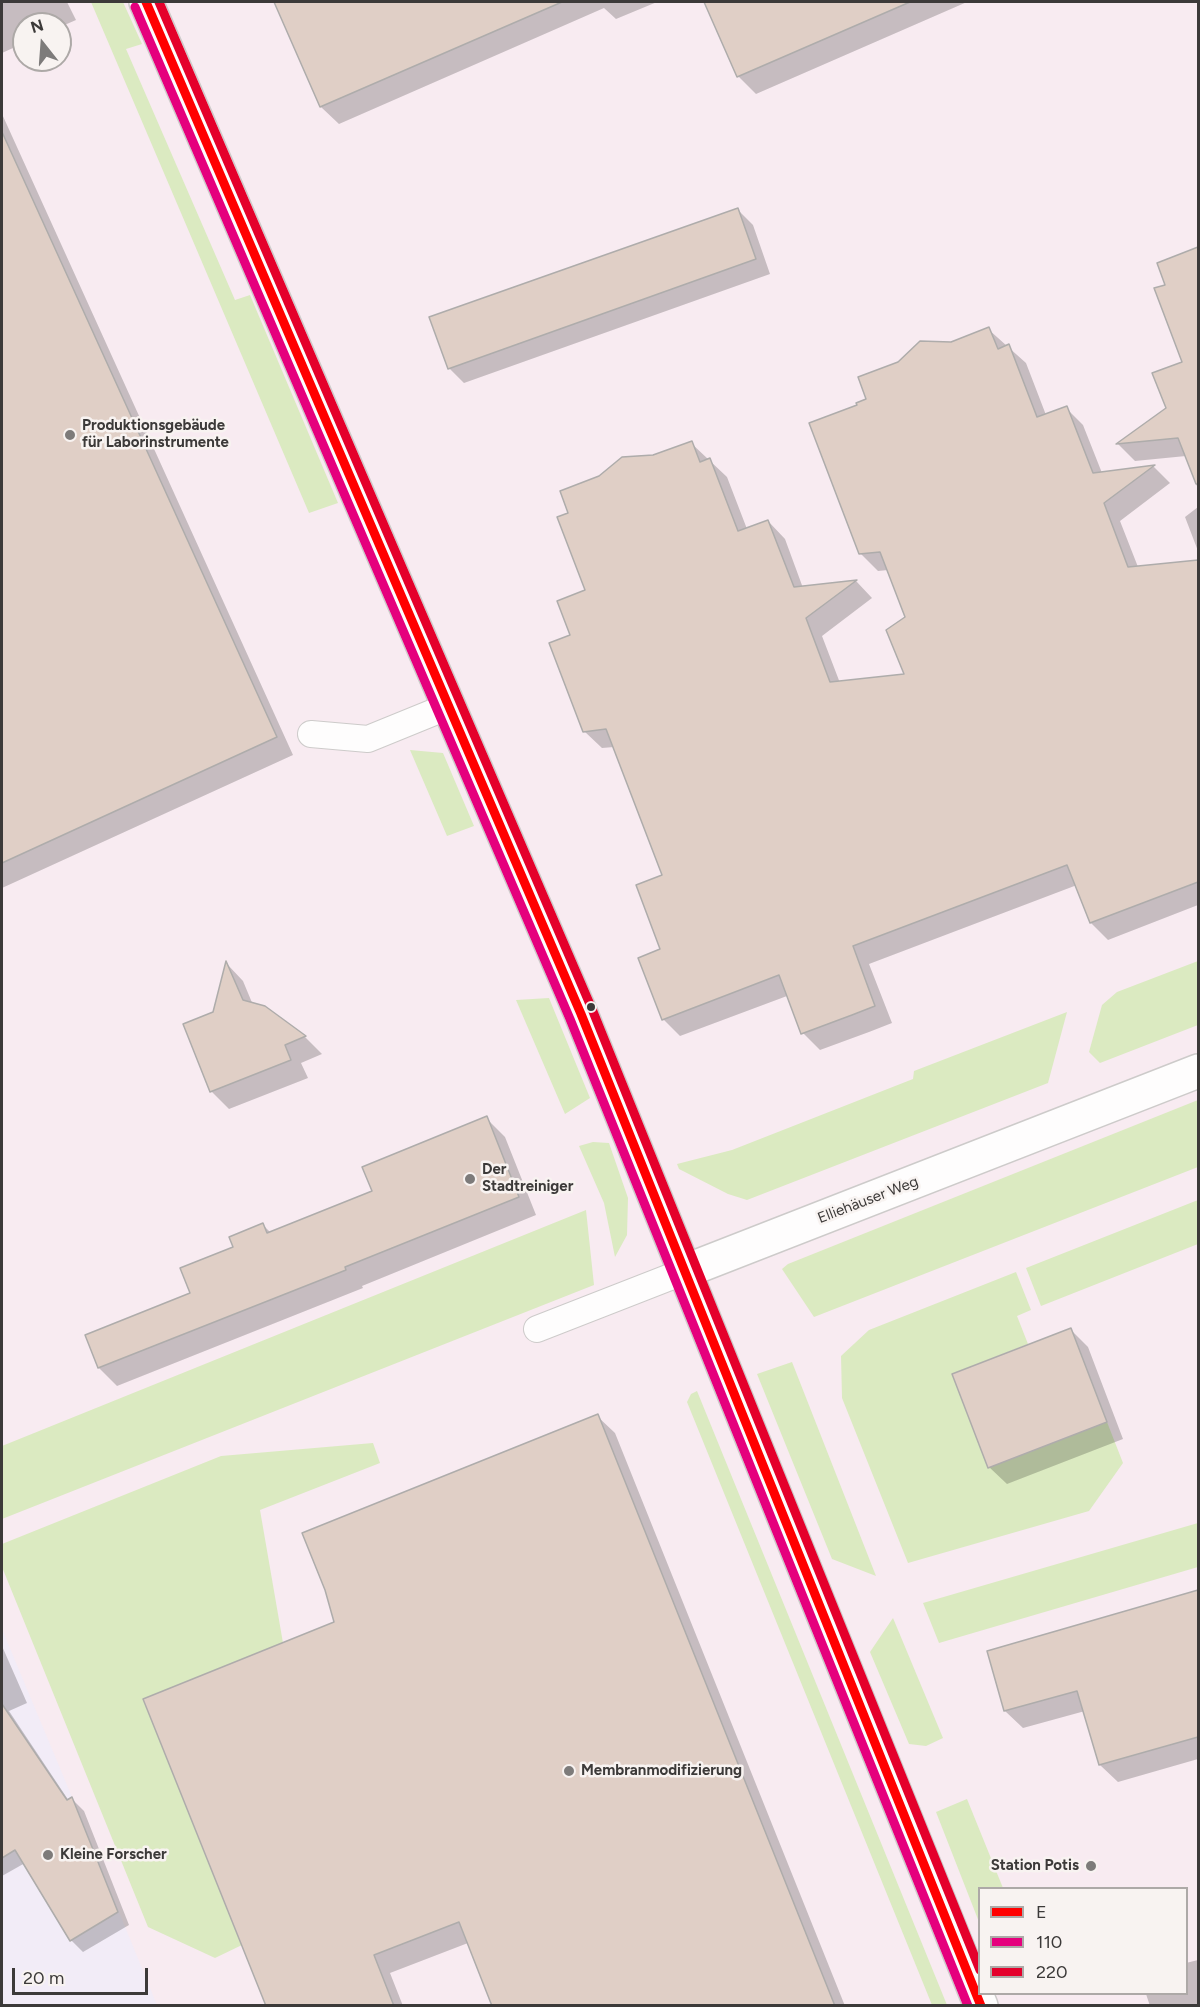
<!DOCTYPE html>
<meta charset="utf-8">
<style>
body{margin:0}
#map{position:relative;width:1200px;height:2007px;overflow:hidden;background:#f7f4f2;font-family:Figtree,sans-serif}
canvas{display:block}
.frame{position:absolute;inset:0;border:3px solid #3c3a39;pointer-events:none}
.legend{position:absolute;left:978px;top:1887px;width:210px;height:108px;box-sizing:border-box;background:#f8f3f1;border:2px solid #ada9a7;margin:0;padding:8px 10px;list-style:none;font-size:18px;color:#3c3a39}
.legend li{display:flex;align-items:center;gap:12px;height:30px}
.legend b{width:30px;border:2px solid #ada9a7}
.north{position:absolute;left:12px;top:12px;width:60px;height:60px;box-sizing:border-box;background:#f8f3f1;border:2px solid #ada9a7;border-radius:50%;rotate:343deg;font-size:16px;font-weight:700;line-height:24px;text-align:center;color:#3c3a39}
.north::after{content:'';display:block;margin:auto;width:21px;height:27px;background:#7d7b7a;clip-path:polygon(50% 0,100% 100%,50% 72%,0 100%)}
.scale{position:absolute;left:12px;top:1968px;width:136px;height:27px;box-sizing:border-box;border:3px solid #3c3a39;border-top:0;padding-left:8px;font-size:18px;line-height:21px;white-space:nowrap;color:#3c3a39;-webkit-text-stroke:4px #f8f3f1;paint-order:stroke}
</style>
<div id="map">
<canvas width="1200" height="2007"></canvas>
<div class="frame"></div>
<ul class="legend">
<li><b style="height:8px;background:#f00"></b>E</li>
<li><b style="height:8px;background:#e5007d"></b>110</li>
<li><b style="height:8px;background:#e4002b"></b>220</li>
</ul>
<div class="north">N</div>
<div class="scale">20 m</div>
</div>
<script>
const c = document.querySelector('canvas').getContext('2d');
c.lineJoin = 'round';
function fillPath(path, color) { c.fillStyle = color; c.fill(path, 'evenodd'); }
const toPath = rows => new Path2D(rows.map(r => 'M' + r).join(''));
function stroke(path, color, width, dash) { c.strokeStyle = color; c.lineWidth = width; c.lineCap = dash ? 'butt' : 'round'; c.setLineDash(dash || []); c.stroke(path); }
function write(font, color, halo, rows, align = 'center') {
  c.font = font + ' Figtree,sans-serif'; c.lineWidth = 5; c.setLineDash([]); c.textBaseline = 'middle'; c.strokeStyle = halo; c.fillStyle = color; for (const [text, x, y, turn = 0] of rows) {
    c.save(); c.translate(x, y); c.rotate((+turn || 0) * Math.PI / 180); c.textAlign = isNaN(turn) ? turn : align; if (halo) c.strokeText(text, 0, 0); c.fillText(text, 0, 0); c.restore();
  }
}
const industrial = toPath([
 [2,2,1198,2,1198,2005,2,2006],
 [24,24,60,24,60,60,24,60],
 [980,1888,1186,1888,1186,1994,980,1994]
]);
const education = toPath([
 [2,1629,72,1797,157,2005,2,2005]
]);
const green = toPath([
 [91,2,123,2,142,44,126,49,235,300,250,295,338,503,309,513],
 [410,750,443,753,474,826,447,836],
 [1198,961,1198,1025,1100,1063,1089,1052,1102,1005,1117,992],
 [549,998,590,1098,565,1114,516,1000],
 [1067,1012,1048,1083,747,1200,728,1194,679,1169,677,1164,732,1150,913,1079,914,1071],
 [1198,1100,1198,1167,814,1317,782,1269,788,1264],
 [593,1142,609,1143,628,1198,627,1235,615,1257,604,1203,579,1146],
 [1198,1200,1198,1244,1041,1306,1026,1268],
 [586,1210,594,1285,2,1519,2,1446],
 [1016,1272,1031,1310,1017,1316,1028,1344,952,1374,988,1467,1107,1422,1123,1463,1089,1511,908,1563,842,1398,841,1356,869,1330],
 [792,1362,876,1576,832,1559,757,1374],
 [697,1391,947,2005,932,2005,687,1402,691,1394],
 [373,1443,380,1463,260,1510,283,1643,143,1699,242,1945,215,1958,148,1927,2,1567,2,1544,221,1456],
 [1198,1523,1198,1567,939,1643,923,1603],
 [893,1618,943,1738,926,1746,909,1744,870,1652],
 [967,1799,1003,1888,980,1888,979,1922,936,1812]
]);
const shadow = toPath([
 [2,2,67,2,76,20,60,27,60,24,24,24,24,43,2,53],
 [275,2,657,2,616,19,604,8,339,124,321,107],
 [706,2,967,2,756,94,738,76],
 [2,114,293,755,2,888],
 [737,209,753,225,770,274,464,383,449,368],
 [1198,247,1198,489,1186,456,1135,461,1118,444,1168,408,1184,363,1167,286],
 [988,329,1026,363,1046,415,1066,408,1083,425,1102,473,1154,467,1170,483,1120,521,1138,567,1198,561,1198,905,1108,940,1091,923,1077,885,869,964,892,1023,869,1032,820,1050,803,1033,787,996,680,1036,663,1019,664,876,614,747,602,748,584,731,572,636,587,591,570,514,654,457,691,443,727,477,747,529,768,521,785,539,803,588,856,581,872,598,822,636,840,683,906,676,906,618,888,570,878,571,861,554,859,406,951,343],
 [1198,507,1198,551,1185,517],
 [227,964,243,981,253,1005,264,1007,305,1037,322,1054,301,1063,308,1078,229,1109,211,1091,214,1013],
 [486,1118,505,1137,536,1215,362,1286,363,1288,117,1386,99,1368,87,1336,192,1294,235,1248,263,1225,271,1233,374,1191],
 [1070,1329,1088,1347,1123,1439,1007,1484,989,1467],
 [597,1416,615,1433,845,2006,493,2006,468,1943,390,1973,403,2006,268,2006,336,1623,326,1590],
 [1198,1592,1198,1759,1118,1782,1100,1765,1085,1711,1023,1728,1005,1711,989,1652],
 [2,1646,27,1703,9,1711,69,1801,72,1799,84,1811,129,1925,83,1952,71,1940,25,1863,2,1876],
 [1198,1960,1198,2006,1150,2006,1146,1994,1186,1994,1186,1963]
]);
const building = toPath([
 [274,2,562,2,320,107,274,2],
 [704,2,910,2,737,77,704,2],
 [2,132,277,737,2,863,2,132],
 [738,208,756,259,448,369,429,317,738,208],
 [1198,247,1198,484,1196,484,1178,438,1116,444,1166,408,1152,373,1182,362,1154,288,1165,285,1157,263,1198,247],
 [989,327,998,349,1009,344,1037,417,1067,406,1093,473,1155,465,1104,503,1128,567,1198,560,1198,882,1090,923,1067,865,853,946,875,1006,852,1015,801,1034,779,975,662,1020,638,958,660,949,636,885,662,875,606,729,583,732,549,643,570,635,557,601,585,590,557,517,568,513,560,491,599,476,622,457,653,455,692,441,700,462,710,458,738,531,768,520,794,587,857,580,806,618,830,682,904,674,886,630,905,617,880,552,859,554,809,423,857,405,856,403,866,399,858,377,898,362,920,341,951,342,989,327],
 [226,961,243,1000,265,1006,306,1036,285,1045,291,1060,210,1092,183,1024,213,1012,226,961],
 [487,1116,519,1197,345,1267,346,1270,98,1368,85,1335,190,1293,180,1268,233,1247,229,1237,263,1223,267,1233,372,1191,362,1167,487,1116],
 [1071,1328,1107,1422,988,1468,952,1374,1071,1328],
 [598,1414,835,2006,492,2006,459,1922,374,1955,394,2006,266,2006,143,1699,334,1622,325,1590,302,1533,598,1414],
 [1198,1590,1198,1737,1099,1765,1077,1691,1004,1711,987,1651,1198,1590],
 [2,1704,67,1800,72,1797,118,1912,70,1941,15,1850,2,1858,2,1704]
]);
const lane = toPath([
 [311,734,368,739,449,706],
 [537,1329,683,1272]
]);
const street = toPath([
 [146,2,581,1014,981,2006],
 [683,1272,1198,1071]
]);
const bus1 = toPath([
 [146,2,581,1014,981,2006]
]);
const bus2 = toPath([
 [135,7,570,1019,968,2006]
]);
const bus3 = toPath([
 [159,2,592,1009,980,1970]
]);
const markers = [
 [70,435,6,"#7d7b7a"],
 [591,1007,5,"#3c3a39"],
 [470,1179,6,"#7d7b7a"],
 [569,1771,6,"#7d7b7a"],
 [48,1855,6,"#7d7b7a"],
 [1091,1866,6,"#7d7b7a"]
];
const poiNames = [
 ["Produktionsgebäude",82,426],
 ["für Laborinstrumente",82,443],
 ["Der",482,1170],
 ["Stadtreiniger",482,1187],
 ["Membranmodifizierung",581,1771],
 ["Kleine Forscher",60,1855],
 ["Station Potis",1079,1866,"right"]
];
const streetNames = [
 ["Elliehäuser Weg",868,1200,-21]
];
fillPath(industrial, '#f8ebf1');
fillPath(education, '#f2ecf7');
fillPath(green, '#dbeac1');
fillPath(shadow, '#0003');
fillPath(building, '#e0cfc6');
stroke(building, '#aeacab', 1.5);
stroke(lane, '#cdcbca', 28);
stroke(street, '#cdcbca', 36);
stroke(lane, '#fefdfd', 26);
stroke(street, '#fefdfd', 33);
stroke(bus1, '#f00', 9);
stroke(bus2, '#e5007d', 9);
stroke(bus3, '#e4002b', 9);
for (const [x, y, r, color] of markers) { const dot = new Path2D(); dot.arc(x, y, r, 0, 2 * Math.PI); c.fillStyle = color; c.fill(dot); stroke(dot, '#f8f3f1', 2); }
write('bold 15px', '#3c3a39', '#f8f3f1', poiNames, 'left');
write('15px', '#3c3a39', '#f8f3f1', streetNames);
</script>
